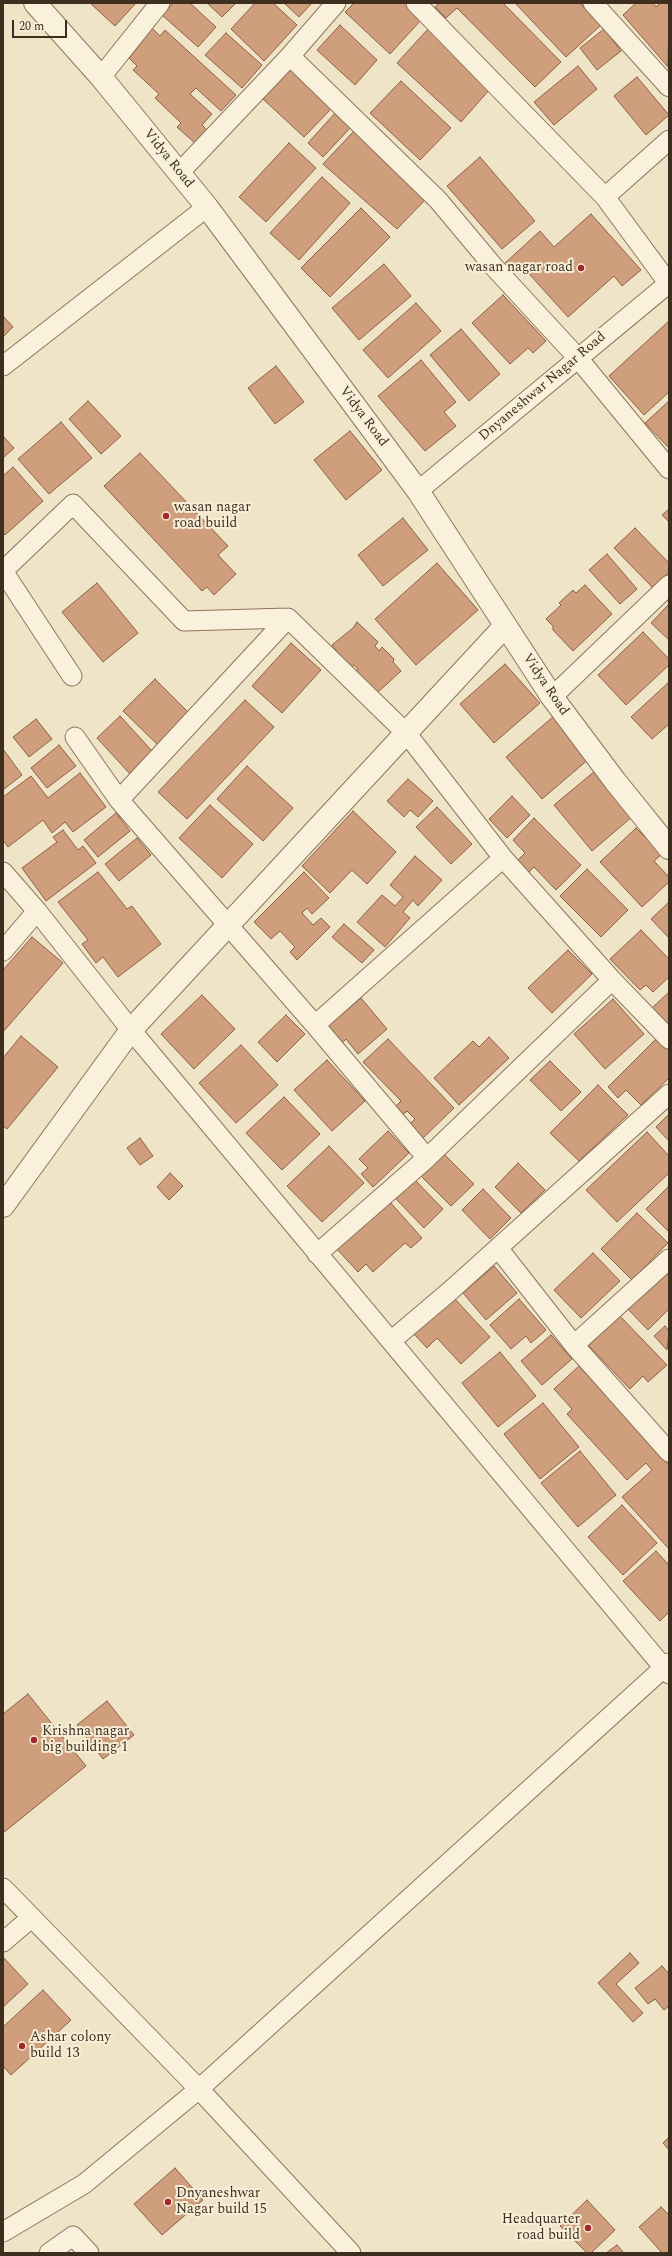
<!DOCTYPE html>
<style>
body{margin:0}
#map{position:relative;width:672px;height:2256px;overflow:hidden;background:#f0e4c8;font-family:Spectral,serif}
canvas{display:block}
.frame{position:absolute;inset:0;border:4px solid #3d2e20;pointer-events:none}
.scale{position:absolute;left:12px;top:20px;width:55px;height:18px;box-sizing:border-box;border:2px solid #3d2e20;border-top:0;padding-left:5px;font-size:12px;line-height:14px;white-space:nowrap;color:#3d2e20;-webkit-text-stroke:3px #f7eed8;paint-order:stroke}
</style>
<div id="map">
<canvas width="672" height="2256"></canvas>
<div class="frame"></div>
<div class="scale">20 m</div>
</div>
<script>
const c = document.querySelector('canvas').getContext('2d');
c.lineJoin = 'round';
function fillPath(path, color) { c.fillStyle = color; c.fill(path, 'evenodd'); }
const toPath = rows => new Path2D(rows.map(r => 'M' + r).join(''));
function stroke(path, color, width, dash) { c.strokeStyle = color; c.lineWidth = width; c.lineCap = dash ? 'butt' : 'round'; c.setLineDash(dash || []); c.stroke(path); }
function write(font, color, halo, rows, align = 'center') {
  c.font = font + ' Spectral,serif'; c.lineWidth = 4; c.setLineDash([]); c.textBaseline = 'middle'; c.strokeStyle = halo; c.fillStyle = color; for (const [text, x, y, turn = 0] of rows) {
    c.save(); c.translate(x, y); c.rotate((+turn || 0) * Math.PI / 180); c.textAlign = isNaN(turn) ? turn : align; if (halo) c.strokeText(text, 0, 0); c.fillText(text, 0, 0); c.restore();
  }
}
const building = toPath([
 [90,3,136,3,115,26,90,3],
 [173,3,190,3,216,27,198,47,162,15,173,3],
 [207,3,236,3,222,17,207,3],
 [255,3,273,3,297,25,264,61,231,29,255,3],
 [284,3,312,3,299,17,284,3],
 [354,3,406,3,422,19,390,54,345,12,354,3],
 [439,3,503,3,561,62,535,87,457,8,446,18,435,7,439,3],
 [515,3,580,3,601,25,566,57,515,3],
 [636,3,653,3,656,7,660,3,669,3,668,67,623,15,636,3],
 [149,25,160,36,165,30,236,95,221,111,196,88,190,94,212,114,202,125,209,132,197,145,177,127,181,123,155,98,159,94,133,70,137,66,129,58,139,46,134,41,149,25],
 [340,25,377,60,355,85,317,50,340,25],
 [428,29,491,88,461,122,397,63,428,29],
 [604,29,621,51,597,70,580,48,604,29],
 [226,33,262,65,242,88,205,55,226,33],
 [578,66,597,89,554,125,534,102,578,66],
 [291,68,333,107,304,137,263,99,291,68],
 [637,77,669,115,646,135,614,96,637,77],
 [401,81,451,128,420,160,370,113,401,81],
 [336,112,352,126,323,157,308,143,336,112],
 [354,131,426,199,397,229,323,164,354,131],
 [289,143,316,168,266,222,239,197,289,143],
 [480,157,535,221,502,249,447,186,480,157],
 [322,177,350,203,299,260,270,233,322,177],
 [361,208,390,237,330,297,301,268,361,208],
 [591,214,641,270,622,286,614,276,568,317,522,266,512,274,504,264,540,231,554,247,591,214],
 [384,264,411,296,359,340,332,308,384,264],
 [503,295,546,341,533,353,528,348,510,364,472,323,503,295],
 [416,303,441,331,388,378,363,350,416,303],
 [3,316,13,327,3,337,3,316],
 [669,321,669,392,644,415,609,376,669,321],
 [461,329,500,374,469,401,430,355,461,329],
 [421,360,456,402,444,412,456,426,425,451,378,396,421,360],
 [276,366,304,402,275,424,248,388,276,366],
 [88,401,121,436,101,454,69,419,88,401],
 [669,401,669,448,645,423,669,401],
 [61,422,92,458,49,494,18,459,61,422],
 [350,431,382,470,346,500,314,460,350,431],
 [3,436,14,448,3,458,3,436],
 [140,453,228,546,218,555,236,574,214,595,207,587,202,591,104,486,140,453],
 [13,467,43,501,5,535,3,533,3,476,13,467],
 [669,509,669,522,662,515,669,509],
 [403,518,428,550,383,586,358,555,403,518],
 [635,528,669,563,669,572,653,588,614,548,635,528],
 [607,554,637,589,620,604,589,570,607,554],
 [437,563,478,610,416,665,375,619,437,563],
 [97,583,138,633,103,662,62,612,97,583],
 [585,585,612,614,573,651,553,630,553,626,546,619,561,605,559,603,573,590,576,593,585,585],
 [669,604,669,640,651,623,669,604],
 [357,622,378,642,375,646,379,651,382,647,394,659,393,662,401,671,376,694,353,673,358,669,354,665,350,669,332,645,353,628,357,622],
 [643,632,669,659,669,665,626,705,598,675,643,632],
 [291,643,321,670,282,713,252,686,291,643],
 [505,664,540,703,494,743,460,704,505,664],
 [155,679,190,714,159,746,123,711,155,679],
 [669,682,669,724,652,739,631,717,669,682],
 [245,700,274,727,187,819,158,792,245,700],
 [120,716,153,752,130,774,97,738,120,716],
 [554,716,590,758,542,799,506,757,554,716],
 [36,719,52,739,29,757,13,737,36,719],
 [59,745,76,766,47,788,31,768,59,745],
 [3,749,22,775,3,790,3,749],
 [247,766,293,808,263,841,217,799,247,766],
 [595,771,633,816,592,851,554,805,595,771],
 [80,773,106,807,73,832,65,822,52,833,43,820,8,847,3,840,3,797,31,776,48,798,80,773],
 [408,779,433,801,418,817,410,810,404,817,387,801,408,779],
 [512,796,530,815,507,838,489,819,512,796],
 [210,805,253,844,222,878,179,838,210,805],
 [437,807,472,844,451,864,416,827,437,807],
 [353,811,396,852,367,884,352,870,330,893,302,866,353,811],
 [116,813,130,831,98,857,84,840,116,813],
 [534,818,581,865,556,890,534,867,529,872,517,861,525,853,513,840,534,818],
 [636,828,662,854,654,861,669,877,669,882,642,907,600,862,636,828],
 [63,830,78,850,83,846,96,863,46,901,22,868,57,842,53,837,63,830],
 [137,838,151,855,119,881,105,864,137,838],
 [415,856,442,880,418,906,413,900,403,912,410,918,385,947,357,922,382,895,395,906,403,897,390,885,415,856],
 [587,869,628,910,601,937,560,896,587,869],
 [98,872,127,909,132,906,161,944,118,977,103,957,96,963,82,944,88,940,58,902,98,872],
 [304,872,329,898,312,914,307,908,302,913,313,925,321,918,330,927,297,960,290,952,295,947,280,931,271,939,254,922,304,872],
 [669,902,669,938,651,919,669,902],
 [344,924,374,950,362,963,332,937,344,924],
 [641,930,669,959,669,977,653,992,646,985,640,990,610,959,641,930],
 [32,937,63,963,3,1032,3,970,32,937],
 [568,950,592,974,552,1013,528,988,568,950],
 [669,992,669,1025,652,1008,669,992],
 [202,995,235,1029,194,1069,161,1034,202,995],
 [361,998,387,1029,358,1054,346,1039,340,1045,326,1028,361,998],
 [613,999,644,1034,605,1069,574,1034,613,999],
 [286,1015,305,1034,277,1062,258,1042,286,1015],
 [21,1036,58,1067,7,1129,3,1126,3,1058,21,1036],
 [489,1037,509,1058,459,1105,434,1078,473,1041,479,1047,489,1037],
 [658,1037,669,1048,669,1078,641,1105,626,1090,618,1098,608,1087,658,1037],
 [388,1039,454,1108,421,1140,408,1126,415,1119,407,1111,401,1116,394,1108,401,1101,363,1062,388,1039],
 [241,1045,278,1085,236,1123,199,1083,241,1045],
 [327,1060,365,1101,332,1131,294,1090,327,1060],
 [550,1061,581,1092,561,1111,530,1080,550,1061],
 [598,1085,628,1115,579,1161,550,1133,598,1085],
 [284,1097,320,1134,282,1170,246,1133,284,1097],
 [669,1114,669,1141,656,1127,669,1114],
 [388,1131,409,1153,373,1187,361,1174,368,1168,359,1159,388,1131],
 [647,1132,669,1156,669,1173,617,1222,586,1190,647,1132],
 [140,1138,153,1156,140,1165,127,1148,140,1138],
 [329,1146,364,1183,322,1222,287,1186,329,1146],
 [444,1154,474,1184,451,1206,421,1176,444,1154],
 [518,1163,545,1190,521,1213,495,1187,518,1163],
 [170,1173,183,1186,169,1200,157,1187,170,1173],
 [413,1178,443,1209,424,1228,394,1197,413,1178],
 [669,1186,669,1232,646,1209,669,1186],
 [483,1189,511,1218,490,1239,462,1210,483,1189],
 [389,1201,422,1238,411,1248,405,1243,373,1272,366,1264,358,1272,336,1248,389,1201],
 [637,1213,668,1243,632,1280,601,1249,637,1213],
 [593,1253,620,1281,581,1318,554,1290,593,1253],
 [494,1266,517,1293,486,1320,463,1293,494,1266],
 [669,1271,669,1309,648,1330,624,1305,669,1271],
 [454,1298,490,1337,461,1364,437,1338,427,1348,414,1334,454,1298],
 [519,1299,546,1330,531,1343,526,1336,511,1349,490,1325,519,1299],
 [618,1314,667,1365,648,1382,643,1376,630,1389,587,1344,618,1314],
 [665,1326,669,1331,667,1350,654,1336,665,1326],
 [551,1335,572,1359,542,1385,521,1361,551,1335],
 [500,1352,536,1396,498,1427,462,1383,500,1352],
 [579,1366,669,1465,669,1549,622,1497,652,1470,646,1463,627,1480,567,1414,572,1409,554,1389,579,1366],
 [543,1403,579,1447,540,1479,504,1434,543,1403],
 [580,1451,616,1495,578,1527,541,1483,580,1451],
 [622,1505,657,1543,623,1575,588,1537,622,1505],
 [656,1551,669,1565,669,1612,660,1621,623,1581,656,1551],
 [28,1694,86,1766,3,1833,3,1714,28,1694],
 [107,1701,134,1735,103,1759,77,1725,107,1701],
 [630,1953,639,1963,616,1984,643,2013,633,2022,598,1983,630,1953],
 [3,1957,28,1984,3,2007,3,1957],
 [662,1966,669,1974,669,2006,664,2010,655,1999,648,2004,635,1988,662,1966],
 [43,1990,71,2020,11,2075,3,2066,3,2027,43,1990],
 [669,2137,669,2150,663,2143,669,2137],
 [175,2168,203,2200,162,2235,134,2204,175,2168],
 [587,2200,615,2230,591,2253,587,2253,560,2226,587,2200],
 [661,2207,669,2215,669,2253,662,2253,639,2227,661,2207],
 [617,2245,624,2253,606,2253,617,2245]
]);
const minor = toPath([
 [416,3,605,197,669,284],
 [593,3,669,87],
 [290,56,438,200,494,267,577,357,669,469],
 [101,77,160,3],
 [179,173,290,56,336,3],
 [605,197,669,140],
 [3,366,207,207],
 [418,491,669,283],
 [288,618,407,734,503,858,315,1025,119,800,288,618],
 [72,676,3,571,73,504,184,621,288,618],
 [552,697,669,585],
 [75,737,119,800],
 [503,858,612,980,669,1039],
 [3,872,37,911,131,1030,669,1674],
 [3,951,37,911],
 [315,1025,427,1158],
 [498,1248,574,1345,669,1452],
 [317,1254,427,1158,612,980],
 [391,1341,450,1291,669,1094],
 [574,1345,669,1259],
 [3,1888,199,2089,351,2253],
 [3,1942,31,1918],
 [3,2232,84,2184,199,2089,669,1663],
 [49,2253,73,2236,89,2253]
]);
const tertiary = toPath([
 [35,3,101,77,207,207,418,491,552,697,615,781,669,848],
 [3,1206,131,1030,505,626]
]);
const markers = [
 [581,268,4,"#9e2a2b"],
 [166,516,4,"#9e2a2b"],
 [34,1740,4,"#9e2a2b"],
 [22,2046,4,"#9e2a2b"],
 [168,2202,4,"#9e2a2b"],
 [588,2228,4,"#9e2a2b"]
];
const streetNames = [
 ["Vidya Road",168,159,51],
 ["Dnyaneshwar Nagar Road",543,387,-40],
 ["Vidya Road",363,417,53],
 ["Vidya Road",545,685,56]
];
const poiNames = [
 ["wasan nagar road",573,268,"right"],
 ["wasan nagar",174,508],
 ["road build",174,524],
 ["Krishna nagar",42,1732],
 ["big building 1",42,1748],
 ["Ashar colony",30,2038],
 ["build 13",30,2054],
 ["Dnyaneshwar",176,2194],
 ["Nagar build 15",176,2210],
 ["Headquarter",580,2220,"right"],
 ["road build",580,2236,"right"]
];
fillPath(building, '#cf9f7d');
stroke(building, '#8d5f41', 1);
stroke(minor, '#8d765c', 21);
stroke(tertiary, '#8d765c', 24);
stroke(minor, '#faf1dc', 19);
stroke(tertiary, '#faf1dc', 22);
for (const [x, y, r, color] of markers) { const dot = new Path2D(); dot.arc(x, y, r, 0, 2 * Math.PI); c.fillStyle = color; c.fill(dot); stroke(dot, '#f7eed8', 1.5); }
write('14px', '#3d2e20', '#f7eed8', streetNames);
write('14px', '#3d2e20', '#f7eed8', poiNames, 'left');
</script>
